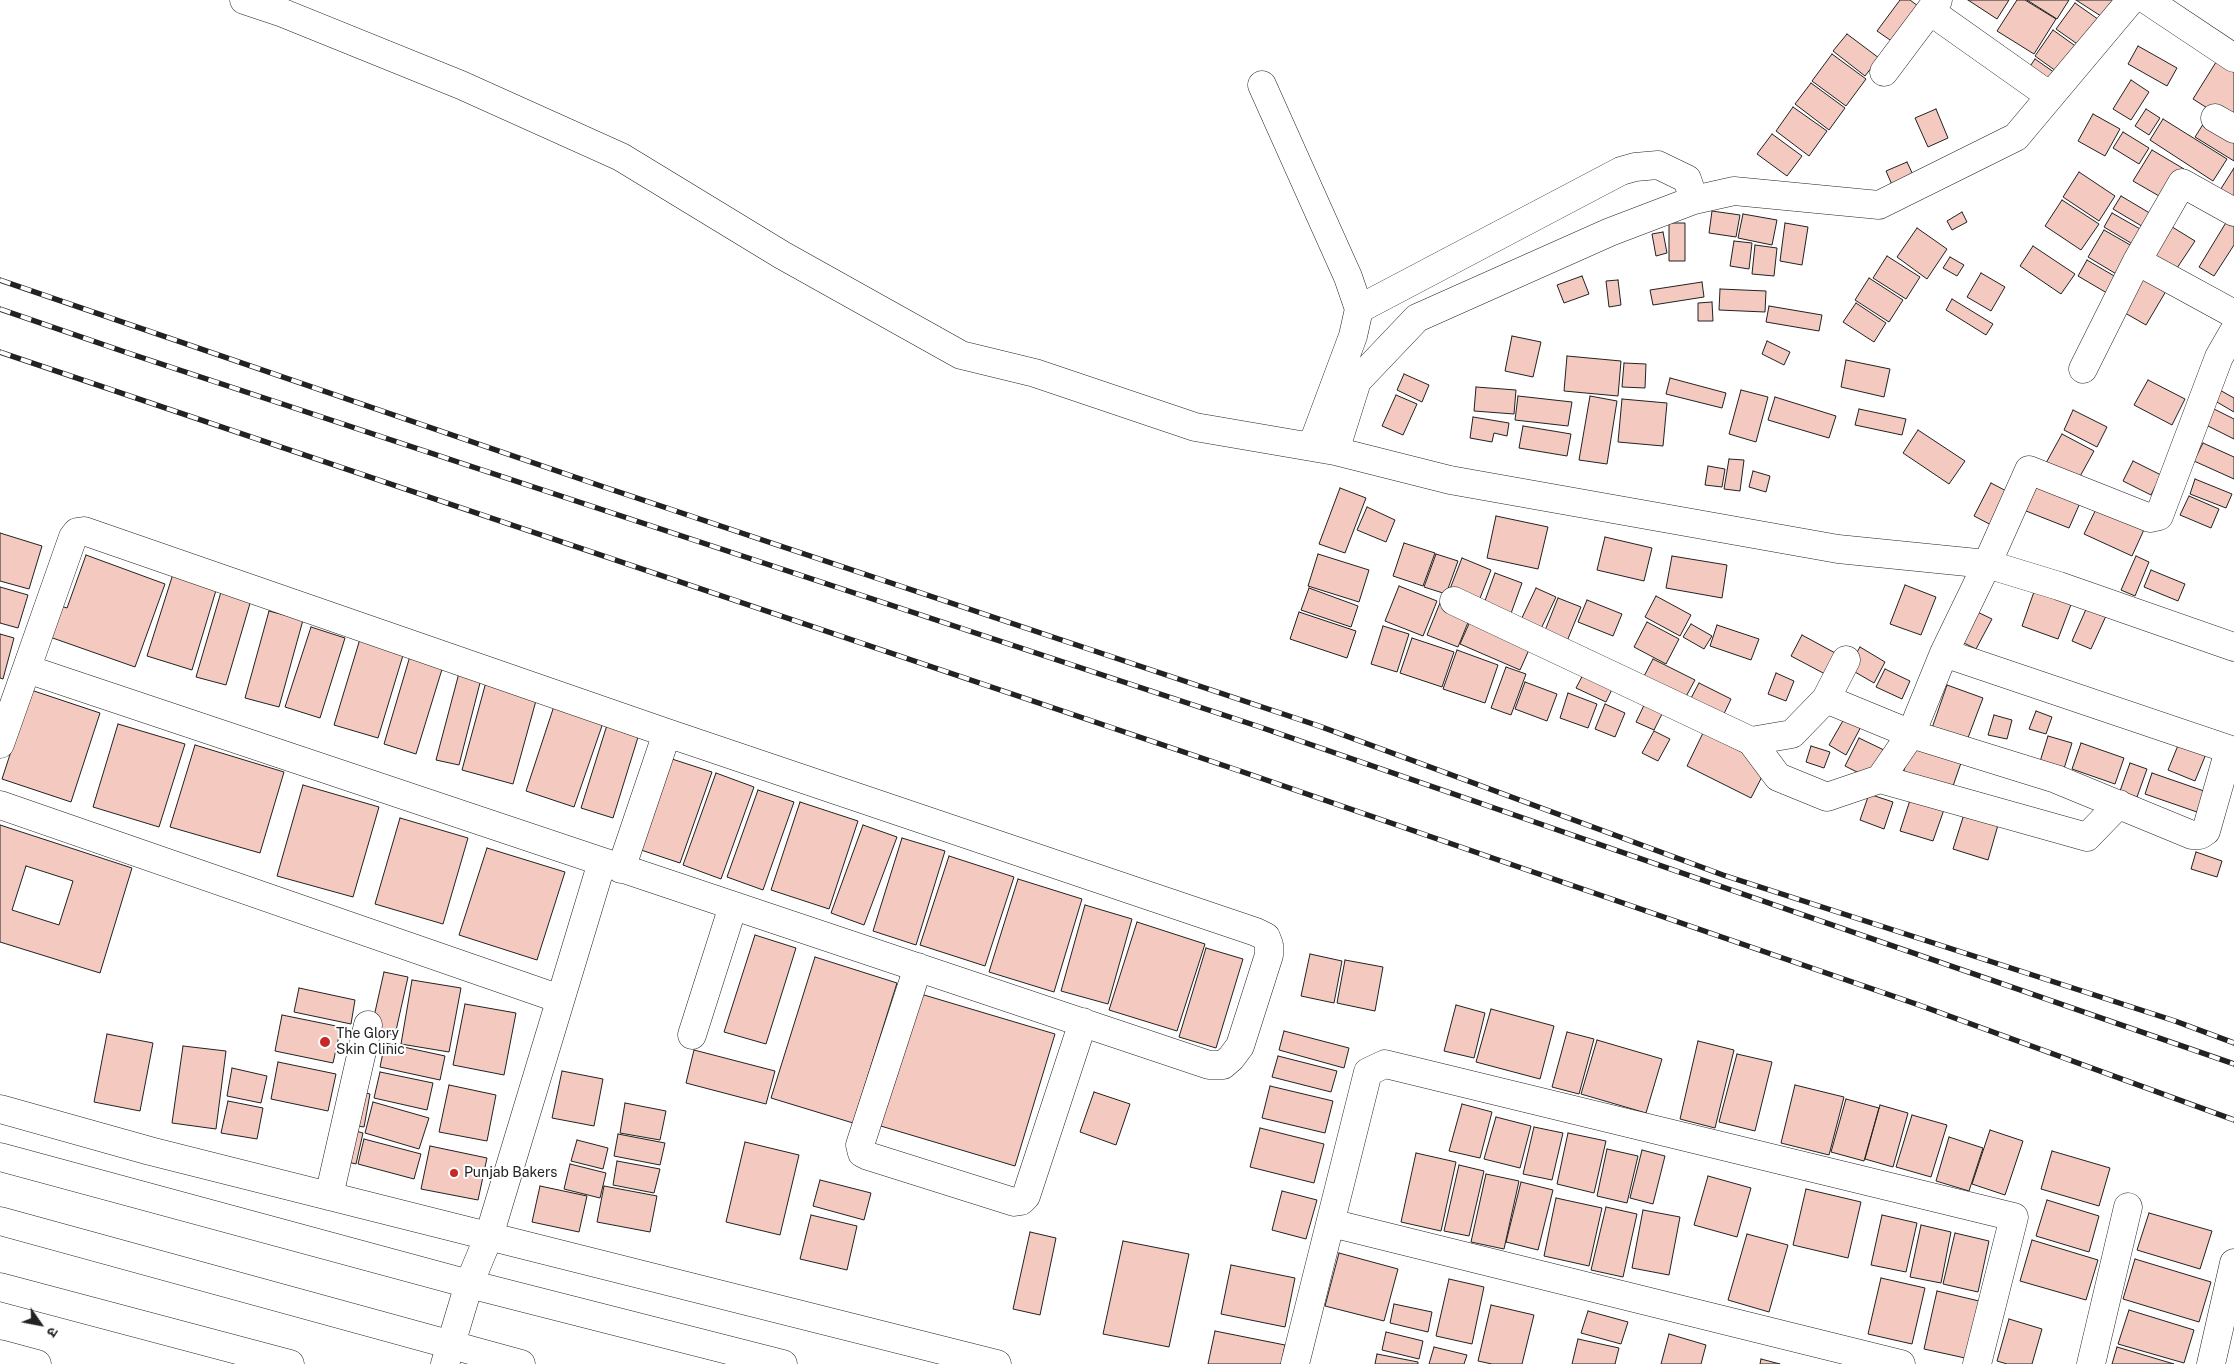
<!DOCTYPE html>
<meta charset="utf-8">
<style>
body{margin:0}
#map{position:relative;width:2234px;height:1364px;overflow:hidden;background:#fff;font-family:"Public Sans","Noto Sans Devanagari",sans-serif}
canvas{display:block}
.north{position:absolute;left:15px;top:1299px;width:50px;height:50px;-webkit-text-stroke:4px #fff;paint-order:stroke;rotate:123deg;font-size:14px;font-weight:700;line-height:20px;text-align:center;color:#222}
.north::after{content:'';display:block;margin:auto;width:18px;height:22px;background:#222;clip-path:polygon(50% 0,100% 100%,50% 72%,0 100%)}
</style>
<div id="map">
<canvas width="2234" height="1364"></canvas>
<div class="north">उ</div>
</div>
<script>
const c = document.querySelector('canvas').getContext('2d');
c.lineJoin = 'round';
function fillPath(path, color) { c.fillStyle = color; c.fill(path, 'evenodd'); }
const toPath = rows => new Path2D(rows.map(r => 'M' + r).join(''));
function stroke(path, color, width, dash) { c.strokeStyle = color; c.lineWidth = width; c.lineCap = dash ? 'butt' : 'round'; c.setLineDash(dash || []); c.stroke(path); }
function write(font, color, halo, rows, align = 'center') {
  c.font = font + ' "Public Sans",sans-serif'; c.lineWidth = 4; c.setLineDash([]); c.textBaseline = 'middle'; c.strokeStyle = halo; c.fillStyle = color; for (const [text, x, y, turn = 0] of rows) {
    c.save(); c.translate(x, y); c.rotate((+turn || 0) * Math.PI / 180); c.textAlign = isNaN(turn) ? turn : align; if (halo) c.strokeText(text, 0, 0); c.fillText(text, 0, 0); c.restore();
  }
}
const building = toPath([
 [1900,0,1910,0,1918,6,1893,42,1877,31,1900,0],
 [1968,0,2009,0,1997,19,1968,0],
 [2017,0,2025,0,2056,19,2034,54,1997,31,2017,0],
 [2027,0,2069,0,2057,19,2027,0],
 [2076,0,2116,0,2104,18,2076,0],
 [2075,3,2102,22,2083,48,2056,29,2075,3],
 [2053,30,2081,50,2063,76,2035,56,2053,30],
 [1847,34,1879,58,1865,76,1833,51,1847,34],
 [2138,46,2177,68,2167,86,2128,64,2138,46],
 [1832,54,1866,79,1846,106,1812,81,1832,54],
 [2035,59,2058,75,2047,91,2024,75,2035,59],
 [2218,59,2234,69,2234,125,2193,99,2218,59],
 [2131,80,2149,92,2131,120,2113,109,2131,80],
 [1811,83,1845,108,1829,130,1795,104,1811,83],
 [1793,107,1827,131,1809,156,1776,131,1793,107],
 [1936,109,1948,138,1928,147,1915,118,1936,109],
 [2146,109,2160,118,2149,135,2135,126,2146,109],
 [2093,114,2120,129,2105,156,2078,141,2093,114],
 [2207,118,2234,135,2234,161,2195,137,2207,118],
 [2163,119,2227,159,2213,181,2150,140,2163,119],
 [2123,132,2149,148,2139,164,2113,148,2123,132],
 [1772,134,1802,156,1787,176,1757,154,1772,134],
 [2152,150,2184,169,2166,200,2133,181,2152,150],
 [1907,162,1914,177,1893,187,1886,171,1907,162],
 [2234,168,2234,206,2217,195,2234,168],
 [2079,172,2115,196,2099,221,2063,197,2079,172],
 [2121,196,2153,215,2145,228,2113,209,2121,196],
 [2062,200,2099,224,2081,250,2045,226,2062,200],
 [1712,211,1740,215,1736,237,1709,233,1712,211],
 [1962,212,1967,222,1952,230,1947,221,1962,212],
 [2112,213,2149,234,2141,249,2104,227,2112,213],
 [1743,214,1777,220,1772,245,1738,238,1743,214],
 [2230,216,2234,219,2234,245,2214,276,2199,267,2230,216],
 [1669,223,1685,223,1685,261,1669,261,1669,223],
 [1785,223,1808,227,1802,265,1780,261,1785,223],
 [2169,225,2195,241,2171,277,2146,261,2169,225],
 [1917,228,1947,249,1927,279,1897,257,1917,228],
 [2104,230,2139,250,2123,278,2088,257,2104,230],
 [1663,232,1667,253,1656,256,1652,234,1663,232],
 [1734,241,1752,243,1749,269,1730,266,1734,241],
 [1755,245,1777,248,1774,276,1752,274,1755,245],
 [2033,246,2075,274,2061,294,2020,266,2033,246],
 [1887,256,1920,277,1906,299,1873,278,1887,256],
 [1950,257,1964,265,1957,276,1943,268,1950,257],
 [2087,260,2121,280,2112,296,2078,276,2087,260],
 [2141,270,2169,286,2146,325,2118,309,2141,270],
 [1981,273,2005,287,1991,311,1967,297,1981,273],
 [1582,276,1589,294,1564,303,1557,285,1582,276],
 [1869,278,1903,300,1889,322,1855,300,1869,278],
 [1618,280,1621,305,1609,307,1606,281,1618,280],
 [1702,282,1704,297,1653,305,1650,290,1702,282],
 [1720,289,1766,291,1765,312,1719,310,1720,289],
 [1952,299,1993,324,1986,335,1946,310,1952,299],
 [1712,302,1713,321,1698,321,1698,303,1712,302],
 [1856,303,1886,323,1874,342,1843,322,1856,303],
 [1769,306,1822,315,1819,331,1766,322,1769,306],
 [1512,336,1541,342,1533,377,1505,371,1512,336],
 [1767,341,1790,352,1784,365,1762,354,1767,341],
 [1567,356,1621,361,1618,396,1564,391,1567,356],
 [1846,360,1890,369,1884,397,1841,387,1846,360],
 [1624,363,1646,364,1645,388,1622,387,1624,363],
 [1404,374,1429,385,1422,402,1397,390,1404,374],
 [1670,378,1726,393,1722,408,1666,394,1670,378],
 [2148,380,2185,399,2172,425,2134,405,2148,380],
 [1476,387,1516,390,1514,414,1474,411,1476,387],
 [2216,388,2234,398,2234,412,2210,398,2216,388],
 [1741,390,1768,397,1756,442,1729,434,1741,390],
 [1396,395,1417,404,1403,435,1382,426,1396,395],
 [1518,396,1572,402,1568,426,1515,420,1518,396],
 [1590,396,1617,401,1607,464,1579,460,1590,396],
 [1775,397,1836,416,1829,438,1768,420,1775,397],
 [1622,399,1667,403,1663,446,1618,442,1622,399],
 [2206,405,2234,419,2234,439,2198,421,2206,405],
 [1859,409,1906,419,1902,435,1855,425,1859,409],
 [2073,410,2107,427,2097,447,2064,430,2073,410],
 [1473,417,1509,423,1507,436,1494,433,1492,442,1470,438,1473,417],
 [1523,426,1571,434,1567,456,1519,448,1523,426],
 [1918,430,1965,461,1949,484,1903,453,1918,430],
 [2062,434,2094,451,2078,480,2046,463,2062,434],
 [2203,443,2234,457,2234,479,2194,461,2203,443],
 [1729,459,1744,460,1740,491,1724,489,1729,459],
 [2133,461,2161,475,2151,495,2123,481,2133,461],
 [1708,466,1725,469,1722,487,1705,485,1708,466],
 [1753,471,1770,476,1766,492,1749,487,1753,471],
 [2031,472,2084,494,2069,528,2016,507,2031,472],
 [2195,479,2232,494,2226,508,2190,494,2195,479],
 [1991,483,2016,496,1999,529,1974,516,1991,483],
 [1340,488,1366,498,1345,553,1319,544,1340,488],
 [2189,496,2219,509,2211,528,2180,515,2189,496],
 [2100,501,2147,523,2132,556,2084,534,2100,501],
 [1367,507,1395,520,1386,542,1357,530,1367,507],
 [1496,516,1548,527,1538,569,1487,558,1496,516],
 [0,533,42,546,29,589,0,581,0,533],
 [1605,537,1652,548,1644,581,1597,570,1605,537],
 [1404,543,1435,553,1423,586,1393,576,1404,543],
 [1318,554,1369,570,1359,602,1308,586,1318,554],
 [1436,554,1458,561,1446,594,1424,587,1436,554],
 [86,555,165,584,135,667,47,636,58,605,67,608,86,555],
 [1672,556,1727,565,1722,598,1666,588,1672,556],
 [2136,556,2149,562,2135,596,2121,590,2136,556],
 [1462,558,1491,570,1477,606,1448,594,1462,558],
 [2151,570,2185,584,2178,601,2144,587,2151,570],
 [1495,573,1522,583,1509,619,1482,609,1495,573],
 [173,574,217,587,192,670,147,656,173,574],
 [1905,585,1936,597,1921,635,1890,624,1905,585],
 [1399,586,1437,601,1423,636,1385,621,1399,586],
 [0,587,28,595,18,628,0,623,0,587],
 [1309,588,1358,606,1351,627,1301,610,1309,588],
 [1536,588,1556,597,1539,633,1519,624,1536,588],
 [2035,589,2072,602,2058,639,2022,626,2035,589],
 [221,592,251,600,226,685,196,677,221,592],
 [1656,596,1691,615,1680,636,1645,617,1656,596],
 [1558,598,1581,607,1565,646,1542,638,1558,598],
 [1587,600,1622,614,1613,636,1578,622,1587,600],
 [1440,603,1471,615,1458,647,1427,635,1440,603],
 [2087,607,2106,616,2091,649,2072,641,2087,607],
 [1969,608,1992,619,1976,649,1954,638,1969,608],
 [269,611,303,620,279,707,245,698,269,611],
 [1299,612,1356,631,1347,658,1290,639,1299,612],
 [1472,617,1532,643,1520,670,1460,644,1472,617],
 [1647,622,1679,639,1666,664,1634,647,1647,622],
 [1691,624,1712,636,1704,649,1683,637,1691,624],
 [1717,625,1759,639,1751,660,1710,646,1717,625],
 [1383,626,1409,634,1397,672,1371,664,1383,626],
 [311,627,345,638,320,718,285,707,311,627],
 [0,634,14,638,3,679,0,678,0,634],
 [1802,635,1837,654,1825,674,1791,656,1802,635],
 [1412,638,1454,652,1442,687,1400,673,1412,638],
 [360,639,404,652,378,738,334,725,360,639],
 [1860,647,1885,662,1874,683,1848,668,1860,647],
 [1457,650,1498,665,1485,703,1443,689,1457,650],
 [410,656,443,666,416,754,384,744,410,656],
 [1653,659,1695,680,1683,702,1642,680,1653,659],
 [1506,667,1526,674,1511,715,1491,708,1506,667],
 [1586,669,1615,683,1606,702,1576,688,1586,669],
 [1885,669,1910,681,1902,699,1876,687,1885,669],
 [459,673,481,679,459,765,436,760,459,673],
 [1776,673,1794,681,1786,701,1768,694,1776,673],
 [486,682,537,697,513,784,462,770,486,682],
 [1525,682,1557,694,1547,721,1515,709,1525,682],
 [1699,683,1731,699,1722,718,1689,702,1699,683],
 [1947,685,1983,698,1966,743,1931,731,1947,685],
 [31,690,100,713,71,802,2,779,31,690],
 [1568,693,1597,704,1588,728,1560,718,1568,693],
 [1647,699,1665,708,1654,730,1636,722,1647,699],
 [555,703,604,720,574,807,526,791,555,703],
 [1605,704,1625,713,1615,737,1595,729,1605,704],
 [2036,711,2052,717,2046,734,2029,729,2036,711],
 [1848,712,1864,721,1846,755,1829,745,1848,712],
 [1994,715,2012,720,2007,739,1988,735,1994,715],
 [118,724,185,744,159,827,93,807,118,724],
 [607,725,639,734,613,818,581,808,607,725],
 [1654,731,1670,739,1658,761,1642,753,1654,731],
 [1703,733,1768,765,1751,798,1687,766,1703,733],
 [2048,736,2072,743,2062,775,2038,768,2048,736],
 [1859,738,1886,751,1871,779,1845,766,1859,738],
 [2081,743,2124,758,2115,784,2072,769,2081,743],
 [2179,743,2206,754,2195,781,2168,770,2179,743],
 [1912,744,1962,760,1952,789,1903,774,1912,744],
 [195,745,284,772,260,853,170,827,195,745],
 [1811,746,1830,752,1824,768,1806,762,1811,746],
 [672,759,712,772,680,863,641,850,672,759],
 [2130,763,2147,769,2137,797,2120,791,2130,763],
 [716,773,754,787,721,879,683,865,716,773],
 [2152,773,2204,791,2197,812,2145,794,2152,773],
 [303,785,379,807,353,897,277,876,303,785],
 [758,790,794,802,763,890,727,877,758,790],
 [1913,791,1947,801,1933,841,1900,831,1913,791],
 [1869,794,1893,802,1884,829,1860,820,1869,794],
 [800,802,858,821,829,909,771,890,800,802],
 [1966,808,2000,818,1988,860,1953,849,1966,808],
 [400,818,468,838,443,924,375,904,400,818],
 [0,825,132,868,100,973,0,942,0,825],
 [26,866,73,881,59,925,12,910,26,866],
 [863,825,897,837,864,925,831,913,863,825],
 [902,838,945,851,916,945,873,931,902,838],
 [487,848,565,872,537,960,459,935,487,848],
 [2196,852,2222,861,2217,877,2191,869,2196,852],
 [949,856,1014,877,985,966,920,945,949,856],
 [1018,879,1082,899,1054,992,989,972,1018,879],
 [1085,905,1132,919,1108,1004,1061,991,1085,905],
 [1137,922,1205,944,1177,1031,1109,1010,1137,922],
 [755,935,796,948,766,1044,724,1032,755,935],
 [1206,948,1243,959,1216,1048,1179,1037,1206,948],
 [1310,954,1342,961,1334,1003,1301,996,1310,954],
 [815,957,897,983,853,1123,771,1098,815,957],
 [1345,960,1383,967,1375,1011,1337,1003,1345,960],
 [384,972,408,977,395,1035,371,1030,384,972],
 [412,980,461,988,449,1052,401,1044,412,980],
 [299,988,355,1000,351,1024,294,1012,299,988],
 [914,992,1055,1034,1015,1166,874,1124,914,992],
 [465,1004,516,1013,504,1075,453,1065,465,1004],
 [1456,1005,1485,1013,1474,1058,1444,1051,1456,1005],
 [1491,1009,1554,1026,1540,1079,1476,1062,1491,1009],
 [282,1015,341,1027,333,1063,275,1051,282,1015],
 [1284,1031,1349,1048,1344,1068,1279,1050,1284,1031],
 [1567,1032,1594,1039,1579,1094,1552,1087,1567,1032],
 [107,1034,153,1043,140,1111,94,1102,107,1034],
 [1597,1040,1662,1059,1646,1113,1581,1094,1597,1040],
 [1698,1041,1734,1050,1715,1128,1680,1119,1698,1041],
 [385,1043,445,1056,440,1080,380,1067,385,1043],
 [183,1046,226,1051,216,1129,172,1123,183,1046],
 [694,1050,775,1071,766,1104,686,1083,694,1050],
 [1737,1054,1772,1062,1755,1131,1719,1122,1737,1054],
 [1278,1056,1337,1071,1331,1092,1272,1077,1278,1056],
 [278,1062,336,1074,328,1111,271,1099,278,1062],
 [232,1068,267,1076,261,1103,227,1096,232,1068],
 [562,1071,603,1079,594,1126,552,1118,562,1071],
 [380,1072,433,1083,427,1110,374,1098,380,1072],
 [449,1085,496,1095,487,1141,439,1132,449,1085],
 [1795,1085,1844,1097,1829,1155,1781,1143,1795,1085],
 [1270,1086,1333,1101,1325,1133,1262,1118,1270,1086],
 [358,1091,370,1094,364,1127,352,1125,358,1091],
 [1094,1092,1130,1104,1116,1145,1080,1132,1094,1092],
 [1846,1099,1879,1108,1864,1161,1831,1152,1846,1099],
 [228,1101,263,1108,257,1139,221,1133,228,1101],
 [373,1102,429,1118,419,1149,365,1133,373,1102],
 [625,1103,666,1111,660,1140,620,1133,625,1103],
 [1462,1104,1492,1112,1480,1158,1449,1151,1462,1104],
 [1880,1105,1908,1113,1893,1167,1865,1159,1880,1105],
 [1912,1115,1947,1125,1931,1177,1896,1167,1912,1115],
 [1496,1117,1531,1126,1520,1168,1484,1159,1496,1117],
 [1534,1127,1563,1133,1552,1180,1523,1174,1534,1127],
 [1260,1128,1324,1144,1314,1183,1250,1167,1260,1128],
 [352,1130,363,1133,356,1164,344,1161,352,1130],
 [1990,1130,2023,1141,2005,1195,1972,1184,1990,1130],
 [1568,1133,1606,1141,1594,1193,1557,1184,1568,1133],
 [618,1134,665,1143,660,1165,614,1156,618,1134],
 [1949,1137,1983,1148,1969,1191,1936,1181,1949,1137],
 [364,1139,421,1154,414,1179,358,1164,364,1139],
 [577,1140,608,1148,603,1169,571,1161,577,1140],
 [745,1142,799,1155,780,1235,726,1222,745,1142],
 [430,1146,487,1158,478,1200,421,1189,430,1146],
 [1607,1149,1638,1156,1627,1203,1597,1196,1607,1149],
 [1642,1150,1665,1156,1653,1204,1630,1198,1642,1150],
 [2052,1151,2110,1168,2099,1206,2041,1189,2052,1151],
 [1416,1153,1456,1162,1441,1231,1401,1222,1416,1153],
 [617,1161,660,1169,654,1193,613,1185,617,1161],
 [570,1164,606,1173,600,1198,564,1189,570,1164],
 [1459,1165,1484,1171,1469,1236,1444,1231,1459,1165],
 [1486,1174,1519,1181,1504,1249,1471,1242,1486,1174],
 [1708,1176,1751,1188,1737,1237,1694,1225,1708,1176],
 [820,1180,871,1193,864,1220,813,1206,820,1180],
 [1521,1182,1553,1190,1538,1250,1506,1242,1521,1182],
 [540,1186,587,1196,579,1232,532,1222,540,1186],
 [604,1186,657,1196,650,1232,597,1222,604,1186],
 [1806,1189,1861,1202,1848,1258,1793,1245,1806,1189],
 [1282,1191,1317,1200,1306,1239,1272,1230,1282,1191],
 [1556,1198,1602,1208,1589,1266,1544,1256,1556,1198],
 [2047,1200,2099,1216,2089,1252,2036,1236,2047,1200],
 [1606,1207,1637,1214,1623,1277,1591,1270,1606,1207],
 [1643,1210,1680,1217,1669,1275,1632,1268,1643,1210],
 [2149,1213,2212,1231,2200,1269,2137,1250,2149,1213],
 [811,1215,857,1226,847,1270,800,1259,811,1215],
 [1882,1215,1917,1223,1906,1272,1871,1265,1882,1215],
 [1921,1225,1951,1232,1941,1283,1910,1277,1921,1225],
 [1030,1232,1056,1238,1040,1315,1013,1309,1030,1232],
 [1955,1233,1989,1241,1978,1292,1943,1284,1955,1233],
 [1747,1234,1788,1245,1769,1312,1728,1300,1747,1234],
 [2032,1240,2098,1260,2086,1300,2020,1281,2032,1240],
 [1123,1241,1189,1254,1169,1347,1103,1334,1123,1241],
 [1339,1253,1398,1269,1384,1321,1325,1306,1339,1253],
 [2135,1259,2211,1282,2199,1322,2123,1299,2135,1259],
 [1231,1265,1295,1278,1285,1327,1221,1314,1231,1265],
 [1881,1278,1925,1288,1912,1344,1868,1334,1881,1278],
 [1449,1279,1484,1287,1472,1344,1436,1336,1449,1279],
 [1937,1291,1979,1301,1965,1358,1924,1349,1937,1291],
 [1394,1304,1432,1312,1428,1332,1390,1323,1394,1304],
 [1491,1305,1534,1315,1522,1364,1492,1364,1478,1361,1491,1305],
 [2129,1310,2194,1330,2184,1363,2118,1344,2129,1310],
 [1588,1311,1628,1322,1621,1344,1581,1333,1588,1311],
 [2009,1319,2042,1329,2032,1364,2007,1364,1997,1361,2009,1319],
 [1215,1331,1285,1345,1281,1364,1208,1364,1215,1331],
 [1386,1332,1423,1341,1419,1359,1382,1350,1386,1332],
 [1669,1334,1706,1345,1701,1364,1661,1364,1669,1334],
 [1578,1339,1619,1348,1615,1364,1572,1364,1578,1339],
 [1434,1347,1467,1355,1464,1364,1429,1364,1434,1347],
 [2117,1347,2174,1364,2112,1364,2117,1347],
 [1377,1354,1418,1362,1418,1364,1375,1364,1377,1354],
 [1761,1359,1780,1364,1760,1364,1761,1359]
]);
const minor = toPath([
 [244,0,283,13,461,85,621,157,782,255,961,355,1035,373,1195,427,1335,451,1450,480,1838,549,1987,564,2059,586,2234,647],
 [2147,0,2234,58],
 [1930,11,2050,96],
 [1884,72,1938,0],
 [1262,85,1348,277,1359,309,1353,336,1312,446],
 [2215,118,2234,129],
 [2137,261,2234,314],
 [1359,309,1621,171,1635,167,1658,165,1687,179,1694,200],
 [2083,369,2137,261,2182,183,2234,212],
 [1335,451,1357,381,1417,318,1610,232,1694,200,1734,191,1879,205,2016,137,2131,0],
 [1454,601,1751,741,1778,777,1827,797,1880,779,1911,734,1944,653,1987,564,2029,470,2150,518,2159,516,2219,357,2234,331],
 [1944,653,2234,751],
 [1826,699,1911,734,2056,779,2192,835,2200,835,2206,831,2229,750],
 [1751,741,1792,734,1826,699,1846,660],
 [0,744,73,537,77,532,84,531,667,733,1256,932,1266,937,1269,945,1269,955,1240,1046,1231,1058,1223,1065,1209,1065,27,669],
 [1880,779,2087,837,2119,804],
 [0,805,560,999],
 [621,869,667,733],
 [918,967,860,1145,862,1153,868,1156,1014,1202,1021,1201,1026,1196,1083,1022],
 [692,1035,733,906],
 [0,1109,150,1151,997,1364],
 [329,1196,368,1025],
 [1331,1223,1901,1364],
 [0,1287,290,1364],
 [0,1354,37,1364],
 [445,1364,469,1284,489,1236,602,862],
 [1295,1364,1368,1072,1385,1064,2014,1217,1977,1364],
 [2091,1364,2128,1207],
 [2211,1364,2234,1263]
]);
const major = toPath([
 [0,1157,469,1284,783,1364],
 [0,1221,521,1364]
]);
const rail = toPath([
 [0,280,601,486,1319,726,1723,875,2175,1021,2234,1043],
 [0,309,125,352,1260,727,2234,1064],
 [0,352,1246,773,1919,1005,2234,1120]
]);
const markers = [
 [325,1042,6,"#c62828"],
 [454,1173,5,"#c62828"]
];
const poiNames = [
 ["The Glory",336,1034],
 ["Skin Clinic",336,1050],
 ["Punjab Bakers",464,1173]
];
fillPath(building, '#f3c9c0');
stroke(building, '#222', 1);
stroke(minor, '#222', 29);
stroke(major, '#222', 29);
stroke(minor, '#fff', 28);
stroke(major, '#fff', 28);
stroke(rail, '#222', 5.5);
stroke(rail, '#fff', 4, [11]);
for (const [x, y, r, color] of markers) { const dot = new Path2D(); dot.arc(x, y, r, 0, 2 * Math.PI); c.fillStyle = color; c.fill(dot); stroke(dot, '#fff', 2); }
write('14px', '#222', '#fff', poiNames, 'left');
</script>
